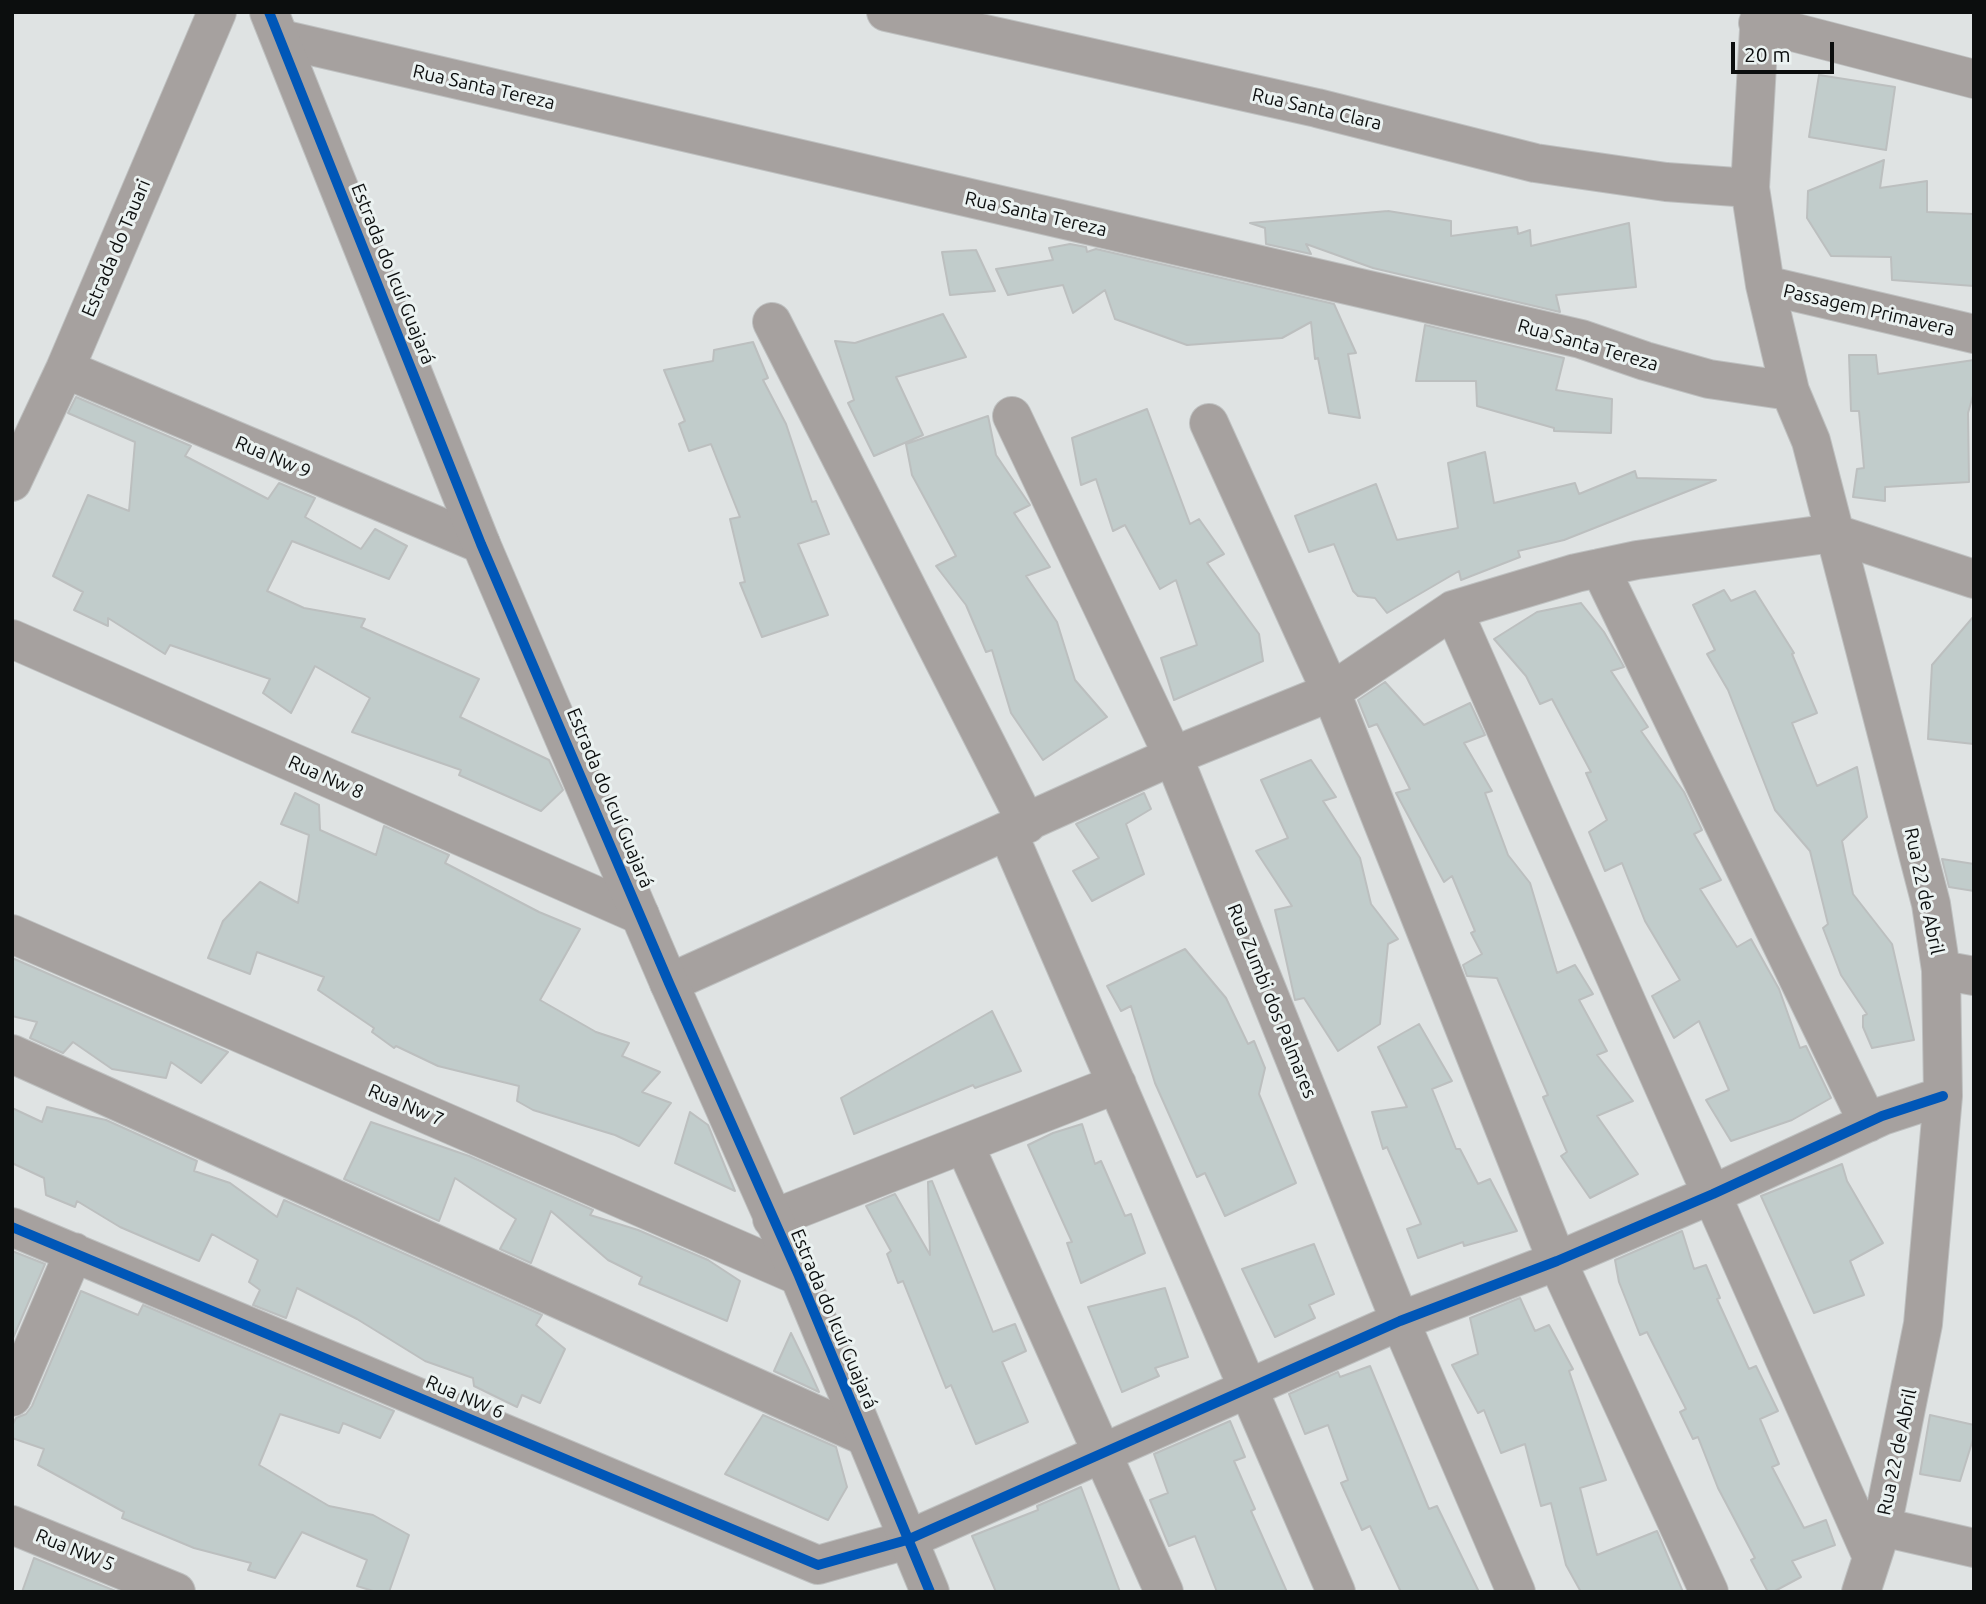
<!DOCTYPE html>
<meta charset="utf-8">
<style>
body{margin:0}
#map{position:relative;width:1986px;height:1604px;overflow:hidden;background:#dfe3e3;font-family:Ubuntu,sans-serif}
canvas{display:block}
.frame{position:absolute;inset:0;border:14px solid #0c0e0e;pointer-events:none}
.scale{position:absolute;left:1731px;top:42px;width:103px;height:32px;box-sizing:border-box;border:4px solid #0c0e0e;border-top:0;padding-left:9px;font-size:21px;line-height:24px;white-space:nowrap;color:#0c0e0e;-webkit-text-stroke:5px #ebf2f1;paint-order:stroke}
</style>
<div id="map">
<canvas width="1986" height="1604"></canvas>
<div class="frame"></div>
<div class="scale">20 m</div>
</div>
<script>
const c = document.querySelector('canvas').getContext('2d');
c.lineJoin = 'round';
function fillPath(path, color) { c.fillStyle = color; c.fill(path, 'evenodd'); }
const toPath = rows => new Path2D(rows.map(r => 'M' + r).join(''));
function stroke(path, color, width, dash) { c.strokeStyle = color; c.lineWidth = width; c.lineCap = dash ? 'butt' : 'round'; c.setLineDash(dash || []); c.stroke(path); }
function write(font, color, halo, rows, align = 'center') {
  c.font = font + ' Ubuntu,sans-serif'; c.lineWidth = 6; c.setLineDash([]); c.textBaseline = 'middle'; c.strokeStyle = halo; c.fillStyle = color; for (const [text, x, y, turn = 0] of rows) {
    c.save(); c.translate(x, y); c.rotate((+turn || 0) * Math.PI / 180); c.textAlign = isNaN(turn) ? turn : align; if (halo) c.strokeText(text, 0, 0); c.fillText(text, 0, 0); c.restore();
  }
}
const building = toPath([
 [1819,75,1895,87,1886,150,1809,137,1819,75],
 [1884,160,1880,188,1927,181,1927,212,1974,214,1974,286,1892,280,1891,257,1831,256,1807,218,1808,191,1884,160],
 [1388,211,1451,221,1451,236,1517,227,1518,234,1530,230,1531,246,1629,223,1636,287,1556,295,1560,312,1373,268,1306,244,1311,254,1266,244,1265,228,1250,223,1388,211],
 [1070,244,1086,247,1087,252,1096,249,1334,304,1356,353,1348,354,1360,418,1329,413,1318,358,1315,359,1311,322,1282,338,1187,345,1115,319,1105,290,1073,313,1063,285,1008,295,996,269,1053,260,1049,248,1070,244],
 [976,250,995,291,950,295,942,252,976,250],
 [943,314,966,357,896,377,923,435,874,456,848,403,854,400,835,341,855,343,943,314],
 [1425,325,1564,358,1556,390,1612,399,1611,433,1554,431,1554,428,1477,406,1476,381,1416,381,1425,325],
 [753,342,768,378,763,380,786,424,812,502,816,501,829,534,798,544,828,615,762,637,740,583,745,582,730,519,740,517,711,444,689,451,679,424,685,421,664,370,713,361,714,350,753,342],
 [1849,355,1876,355,1878,374,1974,360,1974,392,1968,413,1969,482,1885,487,1885,501,1853,497,1857,469,1864,468,1859,411,1851,411,1849,355],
 [76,397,191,446,185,456,268,499,279,483,315,498,305,517,361,549,375,529,407,546,389,579,292,541,267,591,304,608,365,619,361,627,479,679,460,717,549,760,563,790,541,811,459,775,461,770,352,732,370,698,315,666,291,713,263,693,270,679,170,645,165,654,108,618,108,626,74,610,83,592,53,576,88,495,129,511,135,442,68,413,76,397],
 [1147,409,1190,524,1199,519,1224,554,1207,563,1259,634,1263,661,1174,700,1161,658,1197,645,1176,580,1160,589,1125,525,1113,531,1096,479,1081,485,1072,438,1147,409],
 [988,416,996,455,1030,505,1014,513,1050,567,1026,576,1057,622,1075,680,1107,717,1043,760,1011,713,992,650,986,652,966,605,936,566,956,556,912,475,906,444,988,416],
 [1485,452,1494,503,1575,483,1579,494,1635,471,1637,478,1716,480,1564,540,1518,551,1520,557,1461,580,1459,571,1387,613,1375,598,1358,596,1353,591,1334,544,1309,552,1295,516,1376,484,1397,540,1458,528,1448,463,1485,452],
 [1724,590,1731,601,1755,591,1794,653,1792,654,1817,713,1792,723,1817,786,1857,767,1867,817,1842,841,1853,894,1892,944,1914,1040,1872,1048,1863,1027,1863,1016,1867,1014,1841,975,1823,928,1828,924,1810,851,1775,810,1728,690,1707,654,1715,650,1693,605,1724,590],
 [1581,603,1604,632,1619,658,1624,667,1611,671,1648,727,1641,731,1684,792,1702,830,1694,834,1721,880,1700,889,1737,947,1751,939,1779,989,1800,1048,1806,1046,1831,1098,1792,1120,1731,1141,1706,1100,1729,1090,1699,1021,1674,1038,1652,996,1680,980,1645,921,1622,863,1605,871,1589,832,1607,820,1586,773,1591,772,1552,699,1540,704,1526,676,1494,639,1537,612,1581,603],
 [1974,616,1974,744,1928,739,1932,665,1974,616],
 [1385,682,1424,725,1470,703,1485,735,1464,743,1492,791,1485,793,1508,855,1530,883,1557,973,1575,965,1593,994,1579,1000,1607,1051,1597,1055,1633,1101,1597,1116,1638,1174,1590,1198,1561,1156,1567,1152,1543,1097,1548,1095,1497,978,1467,976,1463,965,1482,954,1471,933,1475,931,1452,876,1444,882,1396,793,1410,789,1377,724,1369,727,1358,700,1385,682],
 [1311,760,1336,797,1323,801,1360,858,1371,904,1398,939,1388,944,1380,1024,1338,1051,1304,998,1295,1000,1275,910,1292,906,1256,851,1288,838,1261,780,1311,760],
 [295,793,319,805,320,830,376,855,384,826,449,855,445,863,539,912,580,929,540,1000,596,1032,629,1043,622,1056,660,1072,642,1092,671,1103,639,1146,615,1135,533,1110,517,1101,519,1086,438,1066,396,1046,394,1048,372,1032,374,1028,318,990,324,977,257,952,250,974,208,958,223,921,260,882,298,903,309,835,281,824,295,793],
 [1144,793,1151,809,1126,824,1144,874,1092,901,1073,871,1099,858,1076,824,1144,793],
 [1942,859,1974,864,1974,891,1949,887,1942,859],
 [1185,949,1226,998,1248,1044,1254,1041,1265,1068,1259,1094,1296,1183,1225,1216,1205,1173,1197,1177,1155,1083,1131,1006,1121,1011,1107,986,1185,949],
 [12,958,228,1052,201,1083,171,1062,166,1078,112,1069,73,1042,63,1053,30,1038,37,1022,12,1016,12,958],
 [992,1011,1021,1071,975,1088,973,1085,854,1134,841,1098,992,1011],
 [1419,1024,1452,1081,1432,1089,1456,1149,1460,1149,1478,1184,1490,1179,1517,1231,1464,1246,1463,1242,1418,1258,1407,1229,1421,1224,1387,1147,1383,1149,1372,1112,1407,1107,1378,1047,1419,1024],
 [47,1107,106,1120,197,1161,194,1171,230,1183,277,1217,284,1200,542,1315,536,1325,565,1349,540,1403,522,1395,517,1407,474,1386,473,1378,425,1361,357,1319,297,1288,286,1318,253,1305,260,1290,249,1282,258,1260,212,1234,199,1261,120,1227,77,1201,75,1207,46,1195,44,1178,12,1163,12,1108,42,1122,47,1107],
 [690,1112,708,1125,735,1191,675,1163,690,1112],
 [371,1122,469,1156,593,1210,590,1215,638,1230,708,1260,740,1281,727,1321,639,1284,642,1277,608,1260,551,1211,531,1263,500,1249,516,1219,455,1178,439,1221,344,1179,371,1122],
 [1082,1124,1095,1164,1101,1161,1125,1216,1131,1214,1145,1253,1081,1283,1067,1243,1072,1242,1028,1145,1053,1133,1082,1124],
 [1842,1164,1847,1181,1883,1243,1850,1261,1864,1295,1814,1313,1761,1196,1842,1164],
 [932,1181,993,1332,1015,1324,1026,1351,1002,1362,1028,1422,976,1444,951,1385,946,1388,903,1281,898,1283,887,1254,891,1251,866,1206,895,1194,930,1255,928,1182,932,1181],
 [1682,1231,1694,1269,1706,1265,1720,1298,1717,1299,1749,1369,1756,1366,1778,1411,1760,1419,1779,1464,1772,1467,1804,1528,1826,1520,1835,1545,1792,1561,1801,1577,1773,1592,1768,1592,1751,1560,1755,1558,1718,1488,1698,1437,1693,1439,1680,1412,1686,1409,1647,1332,1640,1335,1619,1282,1615,1260,1682,1231],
 [1314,1244,1334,1294,1309,1305,1315,1318,1275,1337,1242,1269,1314,1244],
 [12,1251,45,1264,13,1338,12,1337,12,1251],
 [1165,1288,1188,1357,1155,1368,1159,1376,1122,1392,1088,1307,1165,1288],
 [81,1291,138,1315,143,1305,394,1411,380,1438,343,1423,339,1433,280,1414,259,1465,329,1506,373,1515,409,1535,389,1592,376,1592,357,1586,367,1560,302,1532,275,1578,248,1570,251,1563,194,1548,122,1518,124,1512,38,1465,44,1449,12,1438,12,1426,16,1418,26,1414,32,1406,81,1291],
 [1520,1298,1535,1331,1549,1325,1573,1369,1569,1371,1606,1480,1580,1488,1597,1555,1657,1531,1683,1592,1581,1592,1566,1565,1551,1503,1541,1506,1525,1444,1501,1453,1484,1410,1478,1413,1452,1365,1478,1354,1470,1318,1520,1298],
 [791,1333,809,1370,819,1392,774,1371,791,1333],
 [1370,1366,1429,1509,1437,1506,1479,1592,1401,1592,1370,1526,1362,1530,1341,1483,1348,1480,1328,1425,1305,1434,1289,1394,1338,1372,1340,1377,1370,1366],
 [763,1415,836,1447,847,1487,828,1520,725,1474,763,1415],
 [1930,1415,1974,1425,1974,1436,1960,1481,1920,1474,1930,1415],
 [1230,1421,1245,1457,1234,1461,1255,1509,1251,1511,1287,1592,1217,1592,1195,1536,1169,1546,1150,1500,1168,1493,1154,1454,1230,1421],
 [1081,1487,1120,1592,996,1592,972,1536,1038,1510,1037,1506,1081,1487],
 [34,1558,118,1592,22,1592,34,1558]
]);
const minor = toPath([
 [886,12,1317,108,1535,163,1666,182,1750,188],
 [1760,12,1750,188,1765,285,1790,391,1811,441,1931,904,1941,970,1943,1096,1923,1324,1882,1527,1861,1592],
 [1758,23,1974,79],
 [281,39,1581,339,1645,361,1709,379,1790,391],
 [1765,285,1974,334],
 [772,322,1027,824],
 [65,369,481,544],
 [1012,416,1173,756,1400,1321,1516,1592],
 [1209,423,1331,692,1557,1261,1709,1592],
 [12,482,65,369,217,12],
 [1600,568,1868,1123],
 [1453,610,1872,1557],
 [12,639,640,915],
 [1008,833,1336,1592],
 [12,934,799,1276],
 [1941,970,1974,976],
 [669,983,1173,756,1331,692,1453,610,1576,573,1637,560,1833,533,1974,579],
 [12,1054,864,1436],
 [965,1146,1164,1592],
 [772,1219,1117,1084],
 [12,1227,818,1565,907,1540,1400,1321,1557,1261,1713,1194,1882,1116,1943,1096],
 [12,1397,74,1252],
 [12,1525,176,1592],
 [1882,1527,1974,1548]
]);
const tertiary = toPath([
 [269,12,481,544,669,983,799,1276,930,1592]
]);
const cycleway = toPath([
 [269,12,481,544,669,983,799,1276,930,1592],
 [12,1227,818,1565,907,1540,1400,1321,1557,1261,1713,1194,1882,1116,1943,1096]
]);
const streetNames = [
 ["Rua Santa Tereza",484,87,13],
 ["Rua Santa Clara",1317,109,13],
 ["Rua Santa Tereza",1036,214,13],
 ["Estrada do Tauari",116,248,-67],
 ["Estrada do Icuí Guajará",393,274,68],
 ["Passagem Primavera",1869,310,13],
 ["Rua Santa Tereza",1588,345,16],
 ["Rua Nw 9",273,457,23],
 ["Rua Nw 8",326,777,24],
 ["Estrada do Icuí Guajará",610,798,67],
 ["Rua 22 de Abril",1924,891,78],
 ["Rua Zumbi dos Palmares",1272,1001,68],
 ["Rua Nw 7",406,1105,23],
 ["Estrada do Icuí Guajará",834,1319,67],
 ["Rua NW 6",465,1397,23],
 ["Rua 22 de Abril",1897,1452,-78],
 ["Rua NW 5",75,1550,22]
];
fillPath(building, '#c1cccb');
stroke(building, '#bcbfbf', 2);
stroke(minor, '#bec0c0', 40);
stroke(tertiary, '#bec0c0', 40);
stroke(minor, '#a6a19f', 38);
stroke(tertiary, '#a6a19f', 38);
stroke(cycleway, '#0057b8', 10);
write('19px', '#0c0e0e', '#ebf2f1', streetNames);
</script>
